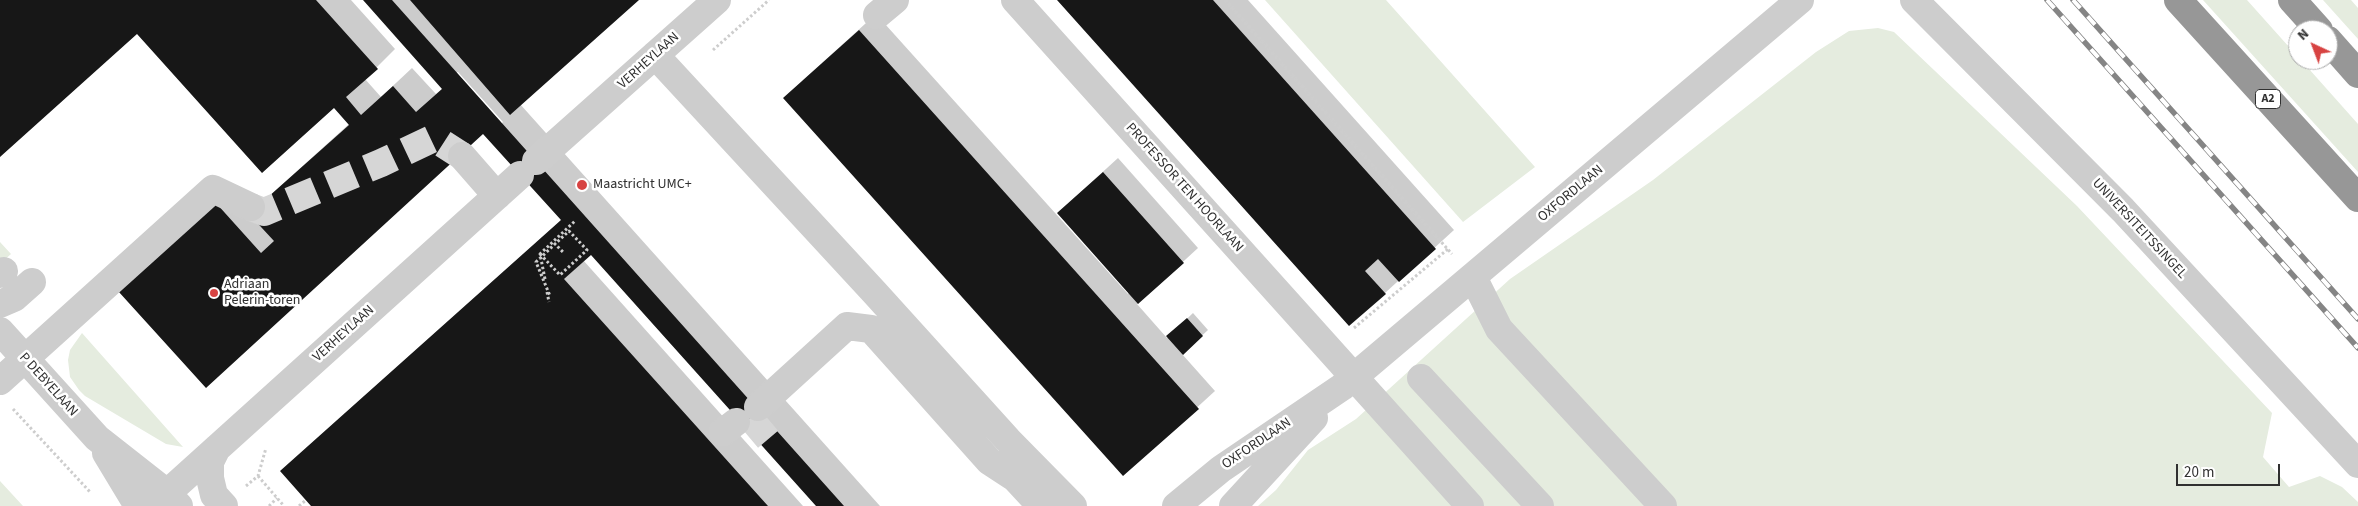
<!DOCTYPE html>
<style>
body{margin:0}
#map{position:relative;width:2358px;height:506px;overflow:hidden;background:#fff;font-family:"Source Sans 3",sans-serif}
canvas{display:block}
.north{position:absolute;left:2288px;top:20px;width:50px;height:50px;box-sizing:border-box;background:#fff;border:1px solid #acacac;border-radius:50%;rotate:317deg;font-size:14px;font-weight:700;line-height:20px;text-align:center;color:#303030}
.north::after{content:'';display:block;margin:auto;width:18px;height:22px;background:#d74342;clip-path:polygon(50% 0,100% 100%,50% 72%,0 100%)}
.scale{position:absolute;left:2176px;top:464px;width:104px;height:22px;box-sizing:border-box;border:2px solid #303030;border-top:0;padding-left:6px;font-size:15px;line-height:18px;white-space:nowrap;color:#303030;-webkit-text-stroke:4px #fff;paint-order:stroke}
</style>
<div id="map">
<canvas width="2358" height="506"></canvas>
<div class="north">N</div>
<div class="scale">20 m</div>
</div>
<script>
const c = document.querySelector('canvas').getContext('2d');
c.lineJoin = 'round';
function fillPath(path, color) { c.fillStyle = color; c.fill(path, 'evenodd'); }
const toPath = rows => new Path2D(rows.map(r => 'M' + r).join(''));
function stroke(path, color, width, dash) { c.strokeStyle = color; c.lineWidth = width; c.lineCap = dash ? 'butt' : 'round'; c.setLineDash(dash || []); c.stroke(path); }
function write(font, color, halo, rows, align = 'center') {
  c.font = font + ' "Source Sans 3",sans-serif'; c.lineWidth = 5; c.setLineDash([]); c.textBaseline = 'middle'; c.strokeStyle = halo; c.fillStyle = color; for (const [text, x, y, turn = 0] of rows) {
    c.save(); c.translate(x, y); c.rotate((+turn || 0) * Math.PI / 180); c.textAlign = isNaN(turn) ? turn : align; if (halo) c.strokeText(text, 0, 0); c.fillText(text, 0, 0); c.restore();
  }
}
const green = toPath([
 [1265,0,1386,0,1535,167,1463,222],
 [2203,0,2247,0,2298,57,2298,60,2301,60,2358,124,2358,172],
 [2323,0,2351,0,2358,8,2358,39],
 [1878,28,1894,32,2077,206,2272,413,2263,457,2289,487,2320,476,2342,487,2358,502,2358,506,1258,506,1276,490,1308,450,1356,419,1510,279,1653,180,1816,52,1849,31],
 [0,242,11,254,0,264],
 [82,333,183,447,166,444,85,396,79,390,70,377,68,360,70,350],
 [0,481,23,506,0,506]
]);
const shadow = toPath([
 [0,0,351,0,395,49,365,79,381,97,412,68,436,94,443,88,365,0,637,0,520,104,880,506,818,506,592,253,583,260,803,506,313,506,562,219,483,132,338,264,120,291,234,187,254,210,349,124,334,107,138,32,0,155],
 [458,72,503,122,501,124,456,73],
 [1059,0,1248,0,1454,230,1385,293],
 [876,14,1128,294,1129,292,1073,199,1118,158,1198,248,1137,304,1167,338,1193,313,1208,330,1182,354,1215,391,1123,475,802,81]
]);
const building = toPath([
 [0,0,316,0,378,69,346,97,361,115,393,86,416,112,442,89,363,0,392,0,844,506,816,506,591,255,564,279,768,506,311,506,280,471,561,220,483,134,206,388,118,291,216,203,261,253,274,241,249,214,349,125,334,108,262,173,137,34,0,157],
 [410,0,639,0,510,115],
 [1057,0,1213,0,1436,249,1399,282,1378,259,1365,271,1386,294,1349,326],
 [859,30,1199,409,1123,476,783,98],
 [1103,172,1184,263,1138,304,1057,213],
 [1187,318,1203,336,1183,355,1166,336]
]);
const minorTunnel = toPath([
 [251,207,264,212,381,163,434,138,462,156],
 [749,437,769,420]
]);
const path = toPath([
 [1225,0,1452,254],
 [713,50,769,0],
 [554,243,564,253],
 [540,254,560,275,587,250,569,231,555,244,536,262,550,296],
 [545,279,540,254,575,221],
 [547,292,549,302],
 [1354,328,1448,249],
 [13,409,91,493],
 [258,476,284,506],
 [246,486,258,476,266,448],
 [269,506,277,498],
 [299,506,306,500]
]);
const minor = toPath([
 [1015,0,1470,506],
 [1914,0,2123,210,2358,464],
 [877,15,895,0],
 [655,55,875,293,1008,440,1073,506],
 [462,156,497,196],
 [536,161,717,0],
 [0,274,4,271],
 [1473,277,1499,329,1663,506],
 [0,304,14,298,32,282],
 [0,331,97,438,167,493,179,506],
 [1421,378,1540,506],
 [0,381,213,189,251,207],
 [758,407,847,326,871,329,989,461,1015,478,1041,506],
 [723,432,736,422],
 [217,448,210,462,210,478,214,495,224,506],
 [106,453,138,506],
 [153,506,520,175],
 [1176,506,1221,469,1342,387,1800,0],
 [1233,506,1314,418]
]);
const highway = toPath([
 [2178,0,2358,198],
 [2292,0,2319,30],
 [2328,40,2358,74]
]);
const rail = toPath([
 [2047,0,2358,348],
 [2073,0,2358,319]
]);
const markers = [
 [582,185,6,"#d74342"],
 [214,293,5,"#d74342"]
];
const shields = [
 [2268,99,25]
];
const shieldNames = [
 ["A2",2268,99]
];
const streetNames = [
 ["VERHEYLAAN",649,61,-42],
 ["PROFESSOR TEN HOORLAAN",1184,188,48],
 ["OXFORDLAAN",1571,194,-40],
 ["UNIVERSITEITSSINGEL",2139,229,47],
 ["VERHEYLAAN",344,334,-42],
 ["P DEBYELAAN",48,385,48],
 ["OXFORDLAAN",1257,444,-34]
];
const poiNames = [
 ["Maastricht UMC+",593,185],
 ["Adriaan",224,285],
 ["Pelerin-toren",224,301]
];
fillPath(green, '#e5ecdf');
fillPath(shadow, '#0003');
fillPath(building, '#171717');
stroke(minorTunnel, '#d6d6d6', 28, [28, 14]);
stroke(path, '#cdcdcd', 3, [2.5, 2.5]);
stroke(minor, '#cdcdcd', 28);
stroke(highway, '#979797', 28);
stroke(rail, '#858585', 5.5);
stroke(rail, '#fff', 4, [11]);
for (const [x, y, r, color] of markers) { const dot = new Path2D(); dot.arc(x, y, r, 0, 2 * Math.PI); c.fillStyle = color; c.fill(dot); stroke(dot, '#fff', 2); }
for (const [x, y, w] of shields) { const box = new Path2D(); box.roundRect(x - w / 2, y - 9.5, w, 19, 4); c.fillStyle = '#fff'; c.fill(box); stroke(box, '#303030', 1); }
write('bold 12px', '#303030', null, shieldNames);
write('14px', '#303030', '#fff', streetNames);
write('14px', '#303030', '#fff', poiNames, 'left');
</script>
